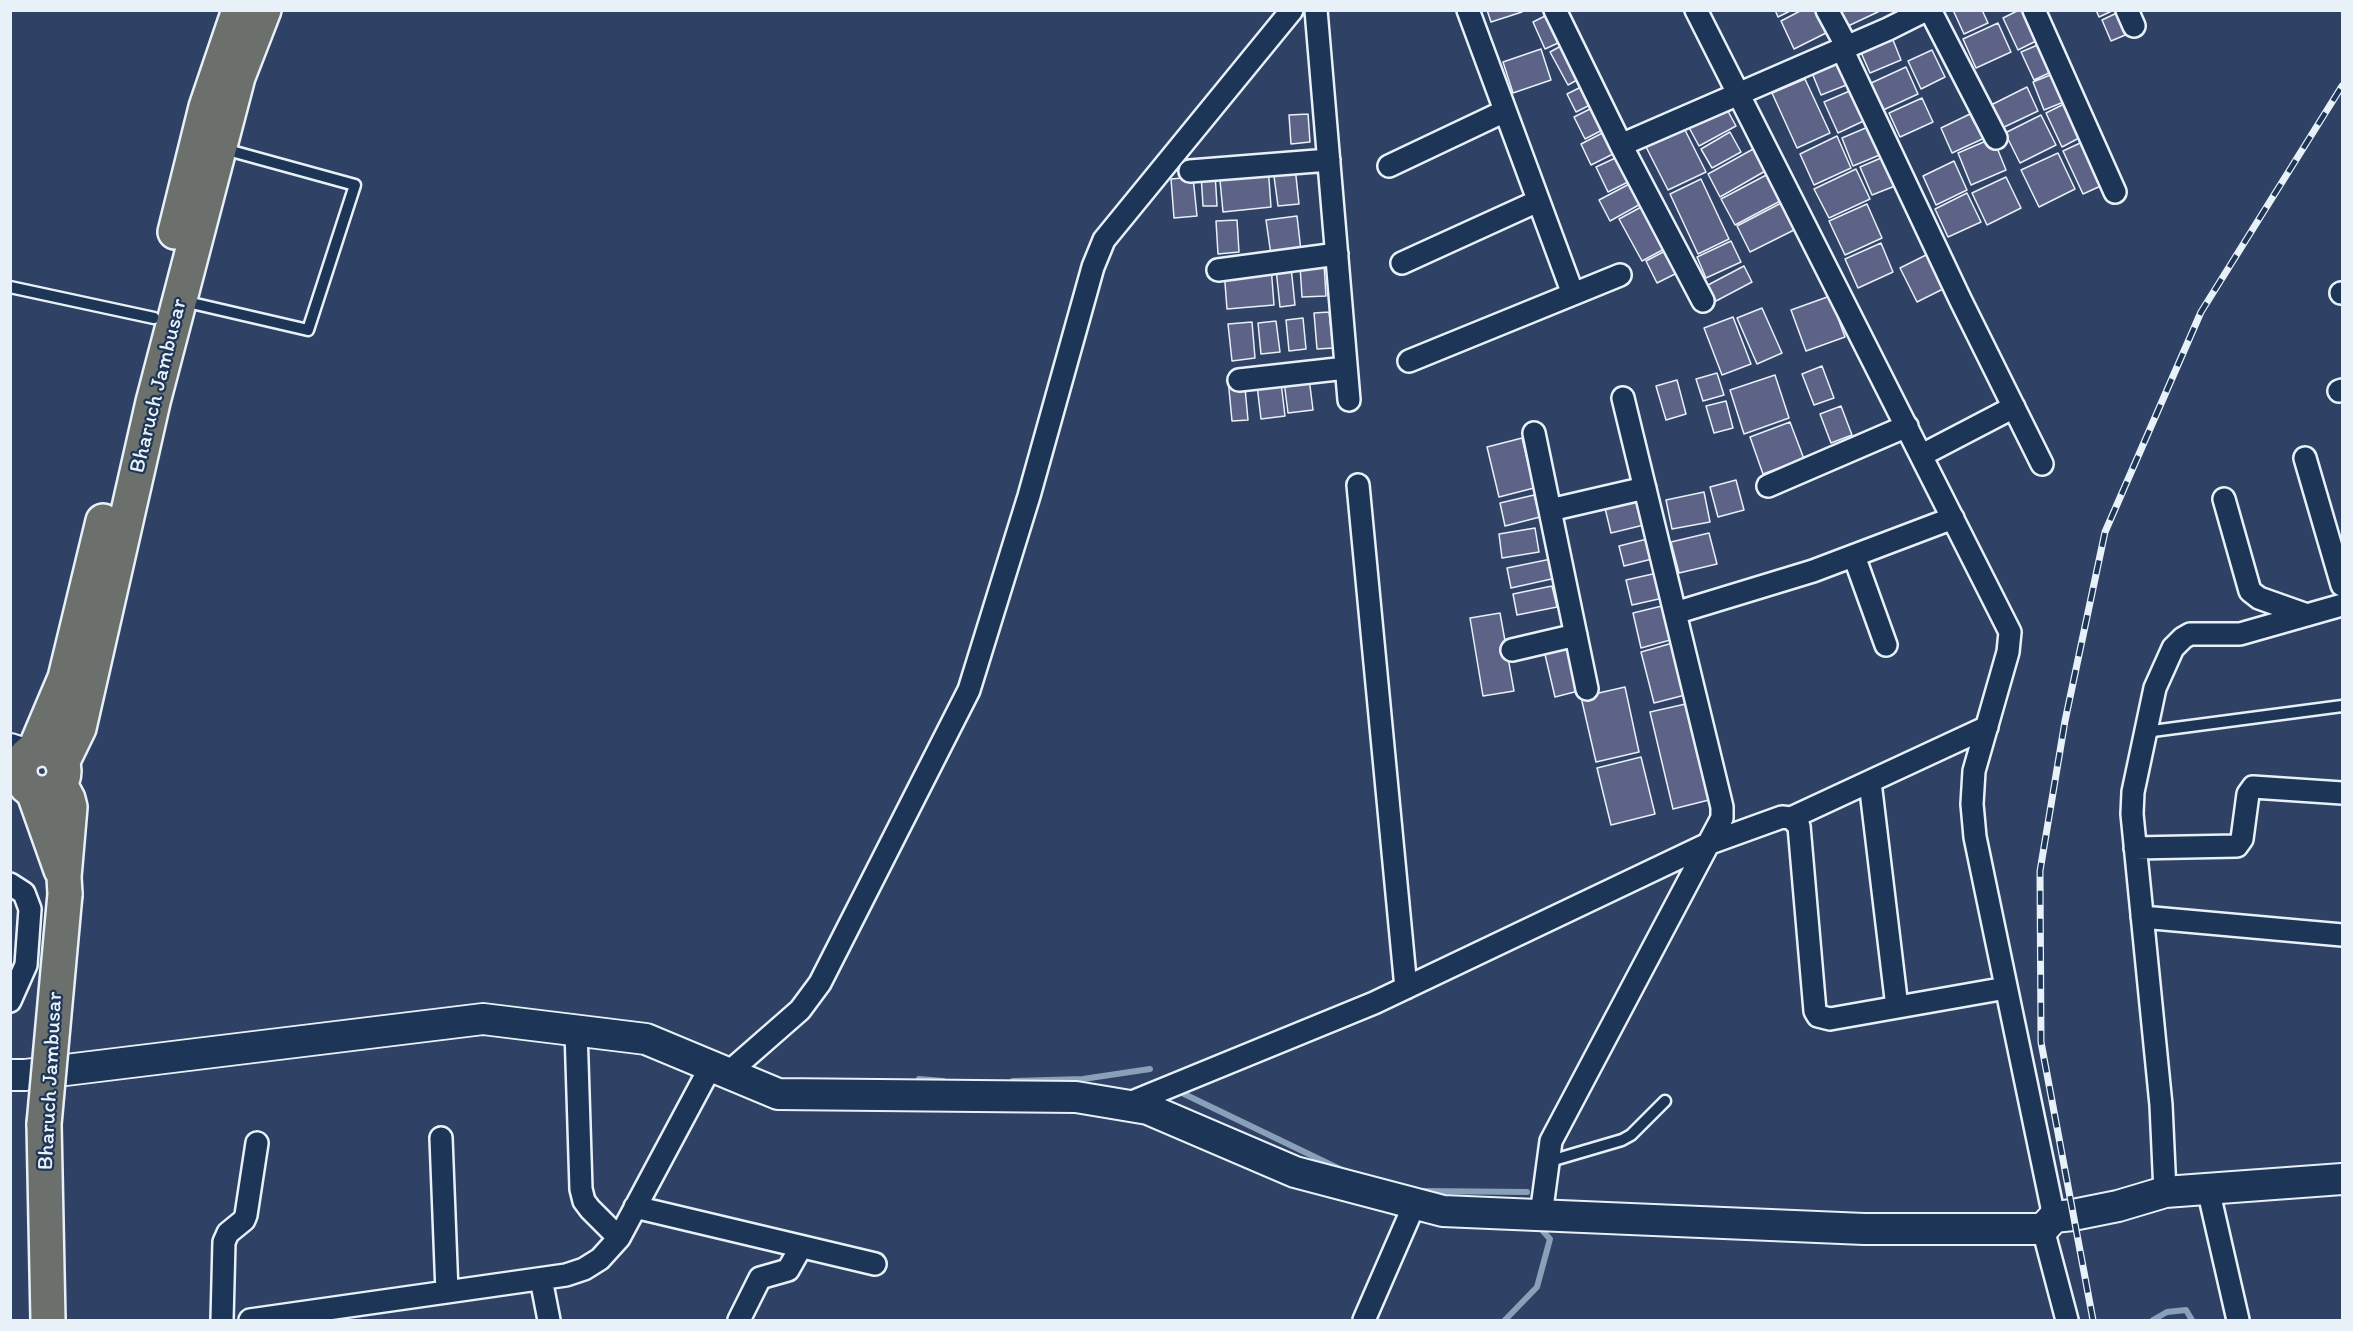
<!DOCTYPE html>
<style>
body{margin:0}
#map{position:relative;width:2353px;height:1331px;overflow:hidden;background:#2f4265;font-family:Itim,sans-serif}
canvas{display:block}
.frame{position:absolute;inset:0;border:12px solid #e8f1f8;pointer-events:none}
</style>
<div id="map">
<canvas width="2353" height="1331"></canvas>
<div class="frame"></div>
</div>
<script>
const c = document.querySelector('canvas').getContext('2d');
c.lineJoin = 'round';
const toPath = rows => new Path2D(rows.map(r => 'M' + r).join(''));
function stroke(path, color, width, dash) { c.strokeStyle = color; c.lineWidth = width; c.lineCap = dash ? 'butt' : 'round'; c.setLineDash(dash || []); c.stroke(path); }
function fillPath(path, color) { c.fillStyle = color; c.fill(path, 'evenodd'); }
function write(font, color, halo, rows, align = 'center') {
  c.font = font + ' Itim,sans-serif'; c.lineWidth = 4.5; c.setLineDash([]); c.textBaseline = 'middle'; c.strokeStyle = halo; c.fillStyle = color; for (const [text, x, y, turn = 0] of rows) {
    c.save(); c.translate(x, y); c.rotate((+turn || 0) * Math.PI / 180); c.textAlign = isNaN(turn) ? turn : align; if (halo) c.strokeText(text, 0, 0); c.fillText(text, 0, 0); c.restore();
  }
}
const stream = toPath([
 [919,1079,943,1081],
 [1013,1081,1083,1079,1150,1069],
 [1180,1092,1344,1171],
 [1420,1191,1527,1192],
 [1505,1320,1537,1287,1550,1239,1542,1230],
 [2153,1320,2167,1312,2186,1310,2192,1320]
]);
const building = toPath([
 [1487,10,1521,10,1522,12,1491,22,1487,10],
 [1557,10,1571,37,1545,49,1533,22,1557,10],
 [1775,10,1792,10,1778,17,1775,10],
 [1802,10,1821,10,1830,31,1794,49,1781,21,1802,10],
 [1838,10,1882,10,1846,27,1838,10],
 [1953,10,1982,10,1988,23,1964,34,1953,10],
 [2019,10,2041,10,2052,33,2018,50,2003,18,2019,10],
 [2096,10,2114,10,2099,17,2096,10],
 [2123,10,2142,28,2111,41,2102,20,2123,10],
 [1998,23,2011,52,1976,68,1963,39,1998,23],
 [1891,35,1901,60,1870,73,1859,48,1891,35],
 [2054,38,2066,65,2034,80,2021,52,2054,38],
 [1570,41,1588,74,1568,85,1550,52,1570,41],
 [1541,49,1551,80,1513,93,1503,62,1541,49],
 [1932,50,1945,77,1921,89,1908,61,1932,50],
 [1838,56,1849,84,1821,95,1810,68,1838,56],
 [1906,67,1918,94,1881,111,1869,84,1906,67],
 [2065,69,2076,97,2044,110,2033,82,2065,69],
 [1805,79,1830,133,1797,148,1772,93,1805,79],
 [1595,80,1604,98,1576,112,1567,94,1595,80],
 [1859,87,1872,117,1838,133,1824,102,1859,87],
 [2027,87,2038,111,2000,129,1989,106,2027,87],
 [2082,95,2098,128,2062,147,2046,113,2082,95],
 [1922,98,1933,122,1900,137,1889,113,1922,98],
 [1604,102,1614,124,1585,139,1574,117,1604,102],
 [1723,102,1736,126,1699,146,1686,122,1723,102],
 [1308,114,1310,142,1291,144,1289,115,1308,114],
 [1970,114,1975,124,1984,120,1991,135,1952,153,1941,128,1970,114],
 [2041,115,2056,145,2020,163,2005,133,2041,115],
 [1682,124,1706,172,1668,190,1644,143,1682,124],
 [1875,124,1887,152,1853,166,1842,138,1875,124],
 [1616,126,1627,147,1591,165,1581,144,1616,126],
 [1730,132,1741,152,1712,168,1701,149,1730,132],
 [1837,136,1851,168,1814,185,1800,154,1837,136],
 [2093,137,2114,180,2083,194,2063,151,2093,137],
 [1993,138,2006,170,1971,185,1958,153,1993,138],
 [1755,148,1767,170,1720,197,1708,174,1755,148],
 [1626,153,1638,177,1608,192,1596,167,1626,153],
 [2058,153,2075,189,2039,207,2021,170,2058,153],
 [1888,155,1900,184,1872,195,1860,167,1888,155],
 [1954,161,1967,190,1936,205,1923,176,1954,161],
 [1268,166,1271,207,1223,212,1219,170,1268,166],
 [1295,167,1299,204,1278,206,1273,169,1295,167],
 [1856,169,1870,199,1829,218,1814,189,1856,169],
 [1215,173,1217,206,1203,206,1201,174,1215,173],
 [1770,173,1784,199,1735,225,1721,199,1770,173],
 [1193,177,1197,216,1174,218,1171,179,1193,177],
 [2006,177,2021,208,1987,225,1972,193,2006,177],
 [1701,179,1729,239,1698,254,1670,194,1701,179],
 [1635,181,1646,201,1610,221,1599,200,1635,181],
 [1967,193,1981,222,1948,237,1935,209,1967,193],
 [1785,201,1798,228,1750,252,1737,226,1785,201],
 [1867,204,1882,238,1845,255,1829,221,1867,204],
 [1643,206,1666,248,1642,261,1619,219,1643,206],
 [1297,216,1301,251,1271,255,1266,220,1297,216],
 [1237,220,1239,252,1218,254,1216,221,1237,220],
 [1731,241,1741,262,1706,278,1697,257,1731,241],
 [1881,243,1893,272,1858,288,1845,259,1881,243],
 [1667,250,1679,272,1657,283,1646,261,1667,250],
 [1930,253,1947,287,1917,302,1900,268,1930,253],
 [1324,264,1326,296,1302,297,1300,266,1324,264],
 [1271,266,1274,305,1227,309,1224,270,1271,266],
 [1744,266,1752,282,1716,301,1708,285,1744,266],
 [1291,267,1295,305,1280,307,1276,269,1291,267],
 [1830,296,1845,337,1806,351,1791,310,1830,296],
 [1762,308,1782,353,1757,364,1737,318,1762,308],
 [1329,312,1333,348,1317,349,1314,313,1329,312],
 [1733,317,1751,364,1722,375,1704,328,1733,317],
 [1303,318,1306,349,1289,351,1286,320,1303,318],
 [1276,321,1280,352,1261,354,1258,323,1276,321],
 [1252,322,1255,358,1232,361,1228,324,1252,322],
 [1822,366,1834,398,1814,405,1802,374,1822,366],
 [1308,370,1313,410,1288,413,1283,373,1308,370],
 [1717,373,1724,395,1703,401,1696,379,1717,373],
 [1280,374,1285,416,1261,419,1256,377,1280,374],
 [1775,375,1789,418,1744,434,1730,390,1775,375],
 [1244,377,1248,420,1232,421,1228,379,1244,377],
 [1677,380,1686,414,1666,420,1656,386,1677,380],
 [1726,401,1733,428,1714,433,1706,406,1726,401],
 [1841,406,1852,435,1831,443,1820,414,1841,406],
 [1790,422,1804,459,1763,474,1750,437,1790,422],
 [1522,438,1534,488,1499,497,1487,447,1522,438],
 [1736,480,1744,510,1718,517,1710,487,1736,480],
 [1640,491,1648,524,1611,533,1603,500,1640,491],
 [1704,492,1710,522,1672,529,1666,500,1704,492],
 [1534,495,1540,517,1505,526,1500,503,1534,495],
 [1535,528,1539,552,1502,558,1499,534,1535,528],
 [1709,533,1717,564,1679,573,1671,542,1709,533],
 [1647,539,1652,559,1624,566,1619,546,1647,539],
 [1551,559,1556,578,1511,588,1507,568,1551,559],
 [1657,573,1663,598,1632,605,1626,580,1657,573],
 [1552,586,1557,607,1517,615,1513,594,1552,586],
 [1666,605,1674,639,1641,648,1633,613,1666,605],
 [1500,613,1514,691,1483,696,1470,618,1500,613],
 [1570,639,1582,690,1555,697,1543,646,1570,639],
 [1676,642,1689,694,1654,703,1641,652,1676,642],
 [1625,687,1639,752,1596,762,1581,697,1625,687],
 [1690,703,1713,799,1673,809,1650,712,1690,703],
 [1641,757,1655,814,1611,825,1597,768,1641,757]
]);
const lane = toPath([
 [10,287,154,318],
 [183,301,308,330,355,185,224,149],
 [2145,732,2342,706],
 [1547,1162,1622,1140,1631,1135,1665,1101]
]);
const street = toPath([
 [1316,10,1349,400],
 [1468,10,1573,294],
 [1555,10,1621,145,1703,301],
 [1696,10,2010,632,2008,652,1974,771,1972,804,1975,837,2054,1217],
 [1827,10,1847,47],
 [1930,10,1996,138],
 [2034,10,2115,192],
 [2127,10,2134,26],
 [1842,49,1960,299,2042,464],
 [1621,145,1888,29,1926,10],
 [1389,166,1505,111],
 [1190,171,1329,160],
 [1402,263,1538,201],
 [1218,270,1337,254],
 [2341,293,2342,293],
 [1409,361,1620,275],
 [1239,380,1346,368],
 [2339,391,2342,390],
 [1534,433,1587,689],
 [1922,455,2014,407],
 [2305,458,2342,585],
 [1358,485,1406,988],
 [1768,486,1907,426],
 [2224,499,2250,591,2259,598,2307,615],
 [1550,510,1645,488],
 [1854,556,1886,645],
 [1675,613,1813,571,1953,518],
 [1512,650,1576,635],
 [1870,782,1897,1007],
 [1791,818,1987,727],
 [2135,848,2237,846,2242,839,2248,794,2253,787,2342,793],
 [10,884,24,893,30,909,26,965,10,1001],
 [2142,917,2342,935],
 [576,1030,581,1189,584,1201,590,1209,619,1238],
 [728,1073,800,1010,820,983,969,690,1029,496,1093,267,1104,240,1292,10],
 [1125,1105,1374,1003,1710,843,1782,817,1791,818,1799,826,1815,1011,1818,1016,1830,1019,2006,988],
 [441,1138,447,1292],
 [2208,1189,2238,1320],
 [2165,1192,2161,1105,2132,814,2133,792,2155,688,2173,648,2183,638,2190,634,2240,634,2342,605],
 [635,1207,875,1264],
 [1541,1215,1551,1141,1722,818,1722,807,1623,398],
 [2043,1229,2067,1320],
 [541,1279,549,1320],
 [222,1320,224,1242,228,1233,244,1220,246,1215,257,1143],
 [250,1320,566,1275,584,1269,600,1259,619,1238,711,1066],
 [739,1320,760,1278,788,1270,801,1247],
 [1364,1320,1415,1203]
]);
const secondary = toPath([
 [10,749,28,755],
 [10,776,22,780],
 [10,1075,25,1075,483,1019,646,1039,778,1094,1076,1097,1148,1109,1295,1172,1443,1211,1864,1229,2043,1229,2054,1217,2073,1215,2118,1206,2165,1192,2342,1179]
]);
const primary = toPath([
 [175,232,206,107,239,10],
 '20 771a22 22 0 1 1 44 0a22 22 0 1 1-44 0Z',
 [34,751,65,678,103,521],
 [62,763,79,728,153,402,238,77,264,10],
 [60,784,68,799,70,807,64,877,65,894],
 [33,791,61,870],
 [44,1124,48,1320]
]);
const rail = toPath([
 [2093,1320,2041,1042,2040,871,2065,721,2105,532,2201,312,2342,86]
]);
const primaryBridge = toPath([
 [44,1124,65,894]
]);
const streetNames = [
 ["Bharuch Jambusar",159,386,-76],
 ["Bharuch Jambusar",51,1081,-87]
];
stroke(stream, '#89a0b9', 6);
fillPath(building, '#5d6287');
stroke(building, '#e8f1f8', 1.5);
stroke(lane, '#e8f1f8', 15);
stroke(street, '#e8f1f8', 26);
stroke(secondary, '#e8f1f8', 34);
stroke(primary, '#e8f1f8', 38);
stroke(lane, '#1d3557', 10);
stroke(street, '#1d3557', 21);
stroke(secondary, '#1d3557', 30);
stroke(primary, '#6c706d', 33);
stroke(rail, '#e8f1f8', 7);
stroke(rail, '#1d3557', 4.5, [14]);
stroke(primaryBridge, '#e8f1f8', 38, []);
stroke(primaryBridge, '#6c706d', 33);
write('22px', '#e8f1f8', '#1d3557', streetNames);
</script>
